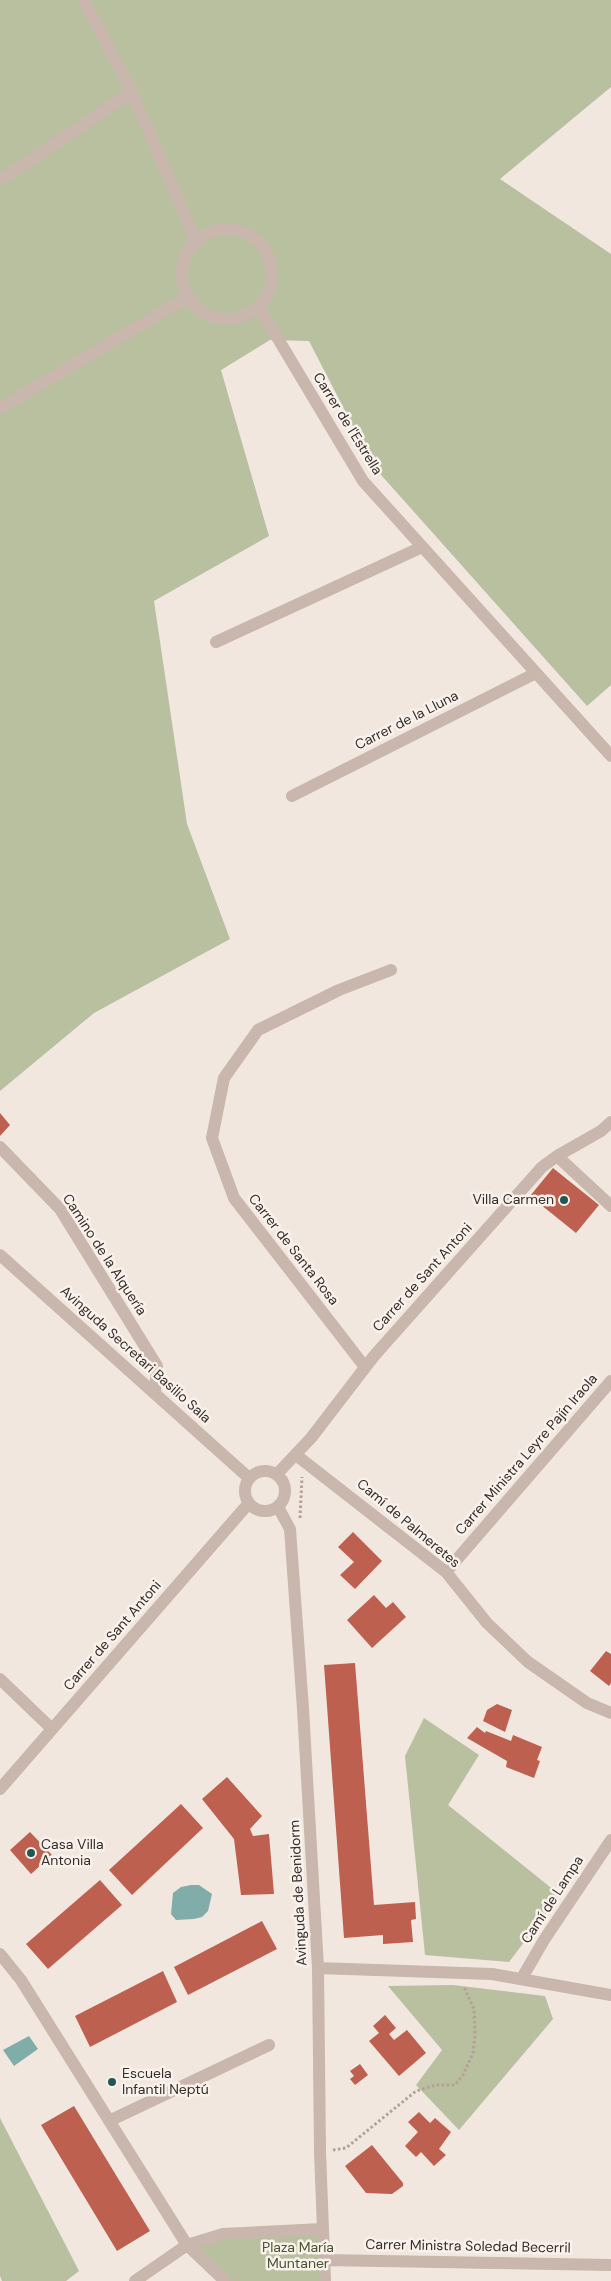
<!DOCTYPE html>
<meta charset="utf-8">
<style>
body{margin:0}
canvas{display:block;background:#f1e7df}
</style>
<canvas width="611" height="2281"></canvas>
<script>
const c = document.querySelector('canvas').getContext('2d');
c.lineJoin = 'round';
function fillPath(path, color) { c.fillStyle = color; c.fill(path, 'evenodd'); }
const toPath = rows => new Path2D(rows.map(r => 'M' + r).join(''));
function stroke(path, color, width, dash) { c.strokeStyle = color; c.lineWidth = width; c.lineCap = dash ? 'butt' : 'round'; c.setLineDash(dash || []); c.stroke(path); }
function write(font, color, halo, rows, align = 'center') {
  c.font = font + ' "DM Sans",sans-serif'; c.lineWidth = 5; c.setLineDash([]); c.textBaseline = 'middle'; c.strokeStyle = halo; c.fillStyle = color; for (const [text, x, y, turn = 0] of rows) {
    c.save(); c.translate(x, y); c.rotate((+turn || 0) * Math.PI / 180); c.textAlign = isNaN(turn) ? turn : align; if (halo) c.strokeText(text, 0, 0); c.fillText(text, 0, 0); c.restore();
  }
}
const green = toPath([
 [0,0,611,0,611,87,500,179,611,254,611,685,587,706,374,467,309,341,270,340,221,370,269,536,154,601,187,824,230,939,94,1013,0,1091],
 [424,1718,479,1755,448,1805,560,1895,509,1962,425,1955,405,1756],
 [453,1985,545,1996,553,2019,459,2130,416,2085,442,2050,388,1986],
 [0,2118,79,2271,66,2281,2,2281,0,2276],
 [322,2229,325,2281,225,2281,187,2245,223,2234]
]);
const water = toPath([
 [191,1885,199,1885,212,1894,208,1911,202,1917,194,1919,176,1920,171,1914,173,1893,181,1887],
 [29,2036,38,2049,14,2066,3,2050]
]);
const building = toPath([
 [0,1113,10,1125,0,1136],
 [553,1168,599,1205,576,1233,530,1196],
 [353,1532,382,1561,355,1589,340,1575,354,1562,338,1547],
 [374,1595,386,1608,393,1602,406,1617,372,1648,347,1620],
 [606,1651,611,1654,611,1683,609,1686,590,1671],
 [355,1663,374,1905,415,1902,416,1919,411,1920,413,1942,383,1944,383,1935,344,1938,324,1665],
 [497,1704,512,1710,505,1732,483,1721,487,1710],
 [477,1727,485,1733,486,1731,511,1741,513,1735,542,1747,537,1760,540,1761,534,1778,506,1767,507,1761,467,1738],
 [227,1777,262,1816,250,1829,253,1836,269,1834,274,1894,241,1895,234,1839,202,1799],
 [181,1804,203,1828,132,1895,109,1870],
 [30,1832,52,1855,31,1874,10,1850],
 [100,1880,122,1905,48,1969,26,1944],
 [262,1921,277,1949,188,1995,174,1967],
 [163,1971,177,2002,90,2047,75,2016],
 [385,2015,396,2028,389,2034,394,2040,407,2030,426,2053,399,2076,369,2041,379,2033,373,2026],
 [360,2064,368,2075,355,2085,350,2079,354,2076,350,2071],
 [74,2106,150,2231,117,2251,41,2125],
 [419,2112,430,2123,435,2118,451,2132,439,2149,446,2155,434,2166,421,2152,416,2157,405,2146,418,2132,408,2122],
 [372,2145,403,2183,403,2186,392,2194,366,2193,345,2166]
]);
const path = toPath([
 [300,1518,302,1477],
 [333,2150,346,2148,416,2091,436,2085,455,2085,463,2075,473,2053,475,2035,474,2009,464,1987]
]);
const minor = toPath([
 [84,0,132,92,196,241],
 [4,178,132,92],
 '182 274a45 45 0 1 1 90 0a45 45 0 1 1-90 0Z',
 [259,307,363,481,611,756],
 [0,408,188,297],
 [216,642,422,547],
 [292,796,536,673],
 [0,1147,60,1209,157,1366,155,1392],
 [557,1156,611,1206],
 [0,1255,249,1478],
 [365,1367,234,1198,212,1138,224,1078,258,1030,339,990,391,970],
 [296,1455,446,1572,487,1623,528,1662,587,1703,611,1713],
 '245 1491a20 20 0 1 1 40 0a20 20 0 1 1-40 0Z',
 [277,1474,311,1438,374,1356,542,1167,557,1156,601,1131,611,1122],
 [278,1507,290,1529,303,1709,318,1968,320,2152,325,2281],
 [446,1572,611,1381],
 [0,1679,52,1729],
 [0,1789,249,1503],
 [0,1954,21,1980,187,2245,225,2281],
 [318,1968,492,1974,611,1995],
 [522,1978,544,1940,611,1840],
 [109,2121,269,2045],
 [324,2260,611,2265],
 [135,2281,187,2245,223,2234,322,2229]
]);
const markers = [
 [564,1200,5,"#225655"],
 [31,1853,5,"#225655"],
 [112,2082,5,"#225655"]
];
const streetNames = [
 ["Carrer de l'Estrella",347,424,58],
 ["Carrer de la Lluna",407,721,-27],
 ["Carrer de Santa Rosa",293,1250,52],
 ["Camino de la Alquería",104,1255,57],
 ["Carrer de Sant Antoni",423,1278,-48],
 ["Avinguda Secretari Basilio Sala",135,1355,42],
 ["Carrer Ministra Leyre Pajín Iraola",527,1455,-49],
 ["Camí de Palmeretes",408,1524,40],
 ["Carrer de Sant Antoni",113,1636,-49],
 ["Avinguda de Benidorm",299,1893,-93],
 ["Camí de Lampa",553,1900,-57],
 ["Carrer Ministra Soledad Becerril",468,2247,1]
];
const poiNames = [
 ["Villa Carmen",554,1200,"right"],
 ["Casa Villa",41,1845],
 ["Antonia",41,1861],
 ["Escuela",122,2074],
 ["Infantil Neptú",122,2090]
];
const parkNames = [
 ["Plaza María",298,2248],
 ["Muntaner",298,2264]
];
fillPath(green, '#b8c0a0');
fillPath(water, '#80adaa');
fillPath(building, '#be6050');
stroke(path, '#b5a096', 3, [2.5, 2.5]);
stroke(minor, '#c9b6ac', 12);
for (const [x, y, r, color] of markers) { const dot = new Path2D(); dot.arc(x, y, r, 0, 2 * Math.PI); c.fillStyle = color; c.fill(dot); stroke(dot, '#f9f1eb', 2); }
write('14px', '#372d2a', '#f9f1eb', streetNames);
write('14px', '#372d2a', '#f9f1eb', poiNames, 'left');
write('14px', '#4a542f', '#f9f1eb', parkNames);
</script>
